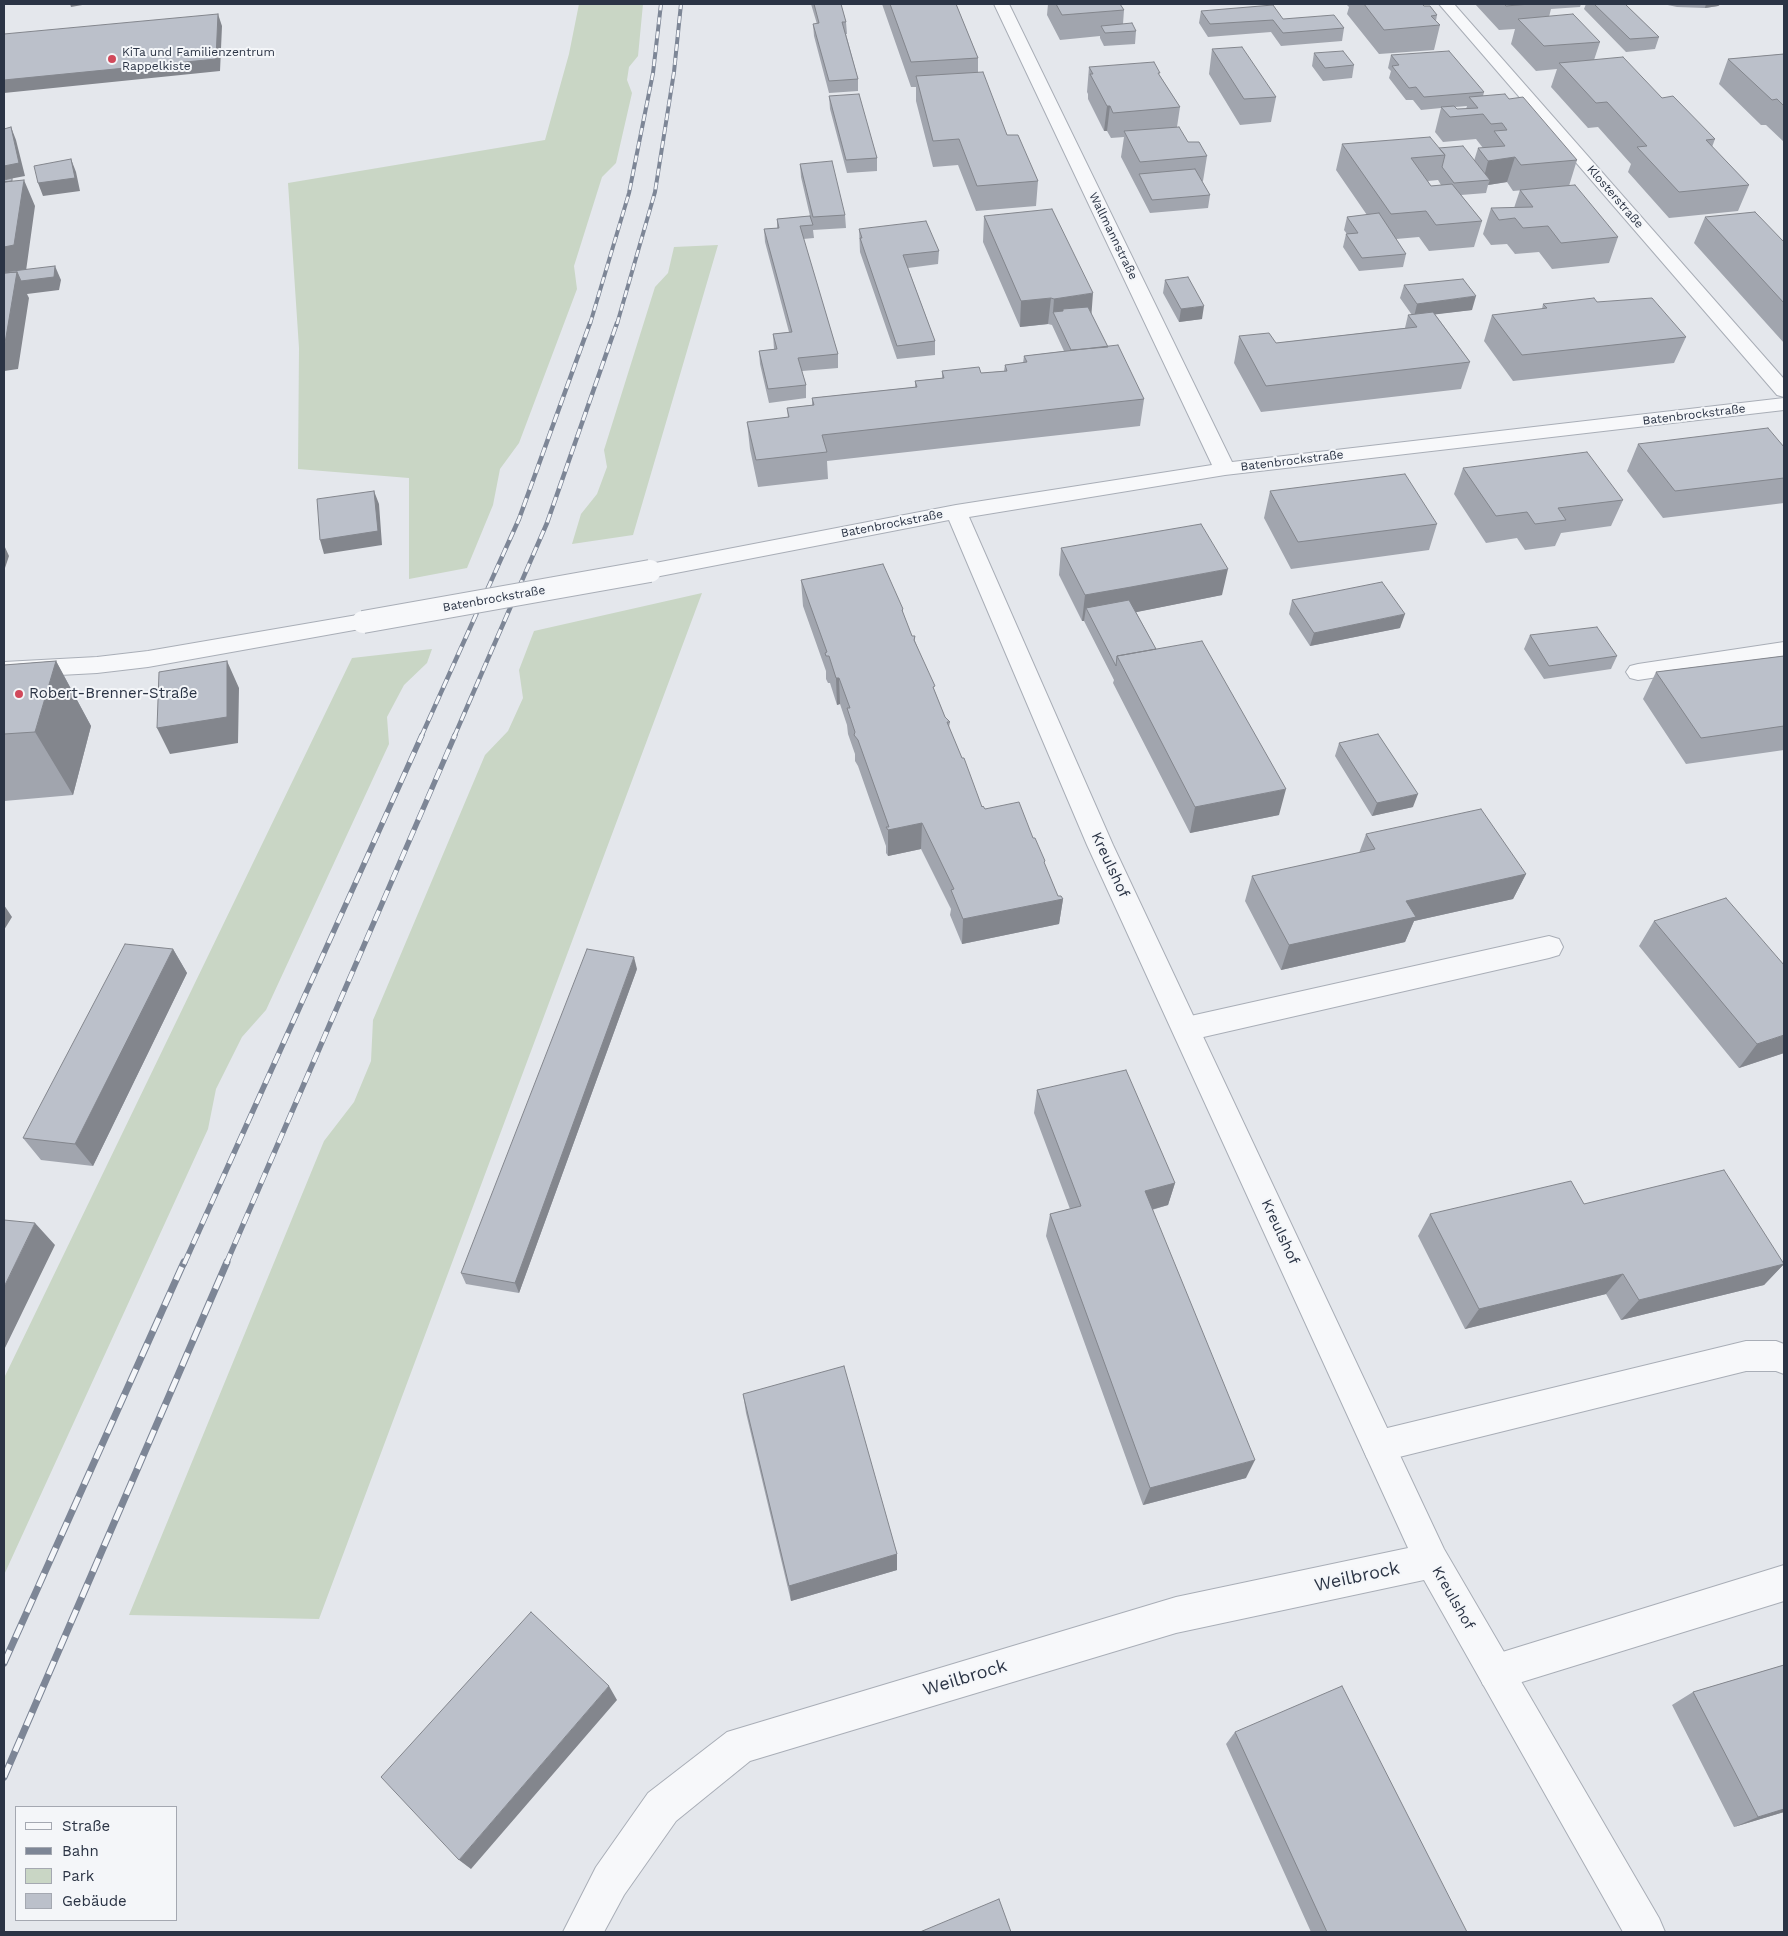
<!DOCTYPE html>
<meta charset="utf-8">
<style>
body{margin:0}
#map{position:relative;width:1788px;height:1936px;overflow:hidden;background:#e4e7ec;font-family:"Work Sans",sans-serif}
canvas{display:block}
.frame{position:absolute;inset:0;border:5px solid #2b3445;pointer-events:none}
.legend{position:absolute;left:15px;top:1806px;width:162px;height:115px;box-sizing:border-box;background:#f4f6f9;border:1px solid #a4a8b1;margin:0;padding:6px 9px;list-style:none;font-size:15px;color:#2b3445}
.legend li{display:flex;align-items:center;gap:10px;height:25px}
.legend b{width:25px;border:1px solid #a4a8b1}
</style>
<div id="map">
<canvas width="1788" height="1936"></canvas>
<div class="frame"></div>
<ul class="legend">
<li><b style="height:6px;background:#f7f8fa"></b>Straße</li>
<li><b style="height:6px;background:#7d8696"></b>Bahn</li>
<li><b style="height:14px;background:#c9d6c5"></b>Park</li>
<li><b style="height:14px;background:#bbc0ca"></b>Gebäude</li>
</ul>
</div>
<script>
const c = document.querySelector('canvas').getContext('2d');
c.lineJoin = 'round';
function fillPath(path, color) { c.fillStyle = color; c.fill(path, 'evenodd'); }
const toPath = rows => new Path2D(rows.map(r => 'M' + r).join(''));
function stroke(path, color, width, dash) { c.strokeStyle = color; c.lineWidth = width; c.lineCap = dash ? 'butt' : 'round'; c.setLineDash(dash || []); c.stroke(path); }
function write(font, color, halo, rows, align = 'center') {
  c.font = font + ' "Work Sans",sans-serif'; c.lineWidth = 4; c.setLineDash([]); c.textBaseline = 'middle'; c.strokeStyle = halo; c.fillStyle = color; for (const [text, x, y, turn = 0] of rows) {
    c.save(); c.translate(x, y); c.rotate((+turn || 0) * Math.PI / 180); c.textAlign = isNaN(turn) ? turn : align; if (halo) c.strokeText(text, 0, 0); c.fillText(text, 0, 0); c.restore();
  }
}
const green = toPath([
 [579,4,643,4,638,56,629,67,627,80,632,93,616,163,602,177,574,266,577,289,519,443,500,469,493,505,467,568,409,579,409,478,298,469,299,348,288,183,545,140,569,54],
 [718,245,633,535,572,544,581,514,597,494,607,467,604,450,655,287,668,273,674,247],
 [702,593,319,1619,129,1615,324,1141,354,1102,371,1061,373,1020,485,755,508,731,523,698,519,670,534,631],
 [432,649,427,663,404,685,387,717,389,744,266,1010,242,1037,216,1089,208,1129,4,1575,4,1378,352,658]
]);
const lane = toPath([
 [1784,642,1784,658,1638,680,1630,678,1626,672,1630,666,1638,664,1784,642],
 [1549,936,1559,939,1563,947,1559,955,1549,958,1186,1041,1176,1037,1172,1029,1176,1021,1186,1017,1549,936],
 [1746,1341,1776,1341,1784,1344,1784,1374,1776,1371,1746,1371,1379,1462,1367,1458,1362,1446,1367,1434,1379,1430,1746,1341],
 [1784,1565,1784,1601,1496,1690,1483,1685,1478,1672,1483,1659,1496,1654,1784,1565]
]);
const street = toPath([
 [994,4,1009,4,1232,462,1784,398,1784,410,1225,475,969,517,1113,845,1444,1549,1659,1918,1665,1932,1623,1932,1424,1580,1176,1633,750,1761,676,1821,624,1895,604,1932,563,1932,596,1867,648,1793,727,1732,1176,1597,1408,1548,1087,845,949,520,650,578,642,576,639,571,642,566,650,564,956,505,1212,465,994,4],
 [1439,4,1454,4,1784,379,1784,397,1777,395,1439,4],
 [363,614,371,617,375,622,371,627,148,667,97,673,4,678,4,662,97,657,148,651,363,614]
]);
const railFar3 = toPath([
 [590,324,629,193,653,73,661,4],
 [617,324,655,192,674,72,681,4]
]);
const railFar2 = toPath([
 [421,737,519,519,590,323],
 [454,737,547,523,617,323]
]);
const railFar1 = toPath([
 [184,1264,422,735],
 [226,1264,455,735]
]);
const rail = toPath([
 [4,1663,184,1262],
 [4,1777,227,1262]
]);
const streetBridge = toPath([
 [363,622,650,571]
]);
const wall = toPath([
 [811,4,841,4,846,22,847,34,846,34,858,79,858,91,829,93,814,36,813,24,817,24],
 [882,4,956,4,978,58,978,72,1007,135,1038,181,1036,206,976,211,958,165,933,167,916,101,916,87,911,87],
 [1048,4,1120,4,1124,10,1123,24,1136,31,1135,44,1104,46,1100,38,1100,36,1060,40,1047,15],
 [1346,4,1422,4,1424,6,1437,15,1436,21,1440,25,1434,50,1379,54,1347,14,1349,7],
 [1475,4,1581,4,1580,7,1551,9,1549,17,1600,42,1594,60,1662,98,1715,139,1712,147,1749,185,1738,211,1669,218,1628,172,1631,164,1598,127,1588,128,1551,87,1557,69,1536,71,1511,44,1515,29,1499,30],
 [1586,4,1625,4,1659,37,1655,49,1626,52,1584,9],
 [1663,4,1721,4,1718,6,1705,8,1677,7],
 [1201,11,1283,19,1344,28,1342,41,1281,46,1271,32,1208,37,1199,23],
 [1212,49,1276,97,1271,122,1240,125,1209,74],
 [1314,53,1354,65,1352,78,1323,81,1312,66],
 [1784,54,1784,142,1766,125,1761,125,1719,84,1728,59],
 [1391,55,1484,92,1483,96,1509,99,1577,160,1569,186,1513,191,1507,182,1488,185,1486,193,1461,195,1482,221,1474,247,1429,251,1419,237,1396,239,1406,254,1403,267,1359,271,1343,247,1346,234,1347,234,1344,230,1347,217,1367,215,1336,170,1342,144,1439,148,1474,161,1478,148,1483,148,1476,139,1443,142,1435,132,1441,108,1421,110,1413,100,1406,100,1389,78,1391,71,1388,68],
 [1467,106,1466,109,1457,109,1455,107],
 [1438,180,1441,185,1431,186,1428,181],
 [1089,67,1160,76,1180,107,1177,127,1188,142,1207,156,1203,181,1202,181,1210,195,1208,208,1150,213,1121,157,1124,137,1111,138,1107,131,1104,131,1088,99,1088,94,1087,92],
 [829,96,877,158,877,171,847,173,830,109],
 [800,164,845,215,846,228,813,230,814,238,803,239,838,354,838,368,802,371,806,385,806,398,769,403,760,364,759,351,774,349,773,334,789,332,765,242,764,229,777,228,777,219,810,216,801,177],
 [1520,190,1618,237,1609,263,1552,269,1539,252,1515,254,1507,244,1491,245,1483,234,1491,208,1514,208],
 [984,216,1091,313,1108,347,1144,399,1140,426,827,461,828,479,758,487,750,449,747,422,788,418,787,408,812,405,812,398,915,387,915,381,942,378,942,371,981,373,1004,371,1005,365,1023,363,1024,356,1064,351,1052,325,1048,324,1020,327,983,242],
 [1705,217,1784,242,1784,343,1694,243],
 [859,229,939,251,938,264,908,268,935,341,935,355,897,359,860,252],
 [1165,280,1202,319,1179,322,1163,293],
 [1404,285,1472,310,1435,314,1470,362,1461,389,1261,412,1234,363,1239,336,1276,343,1405,328,1408,315,1412,315,1400,298],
 [1597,302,1686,337,1674,363,1513,381,1484,341,1492,315,1542,309,1543,304],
 [1638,444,1784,447,1784,503,1663,518,1627,471],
 [1463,468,1623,500,1611,526,1561,533,1555,546,1525,550,1517,538,1486,543,1454,494],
 [1270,491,1437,524,1429,550,1291,569,1264,518],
 [1061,548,1222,595,1136,612,1156,649,1279,815,1190,833,1113,683,1114,680,1084,621,1082,621,1059,575],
 [801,580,903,609,903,613,912,636,915,636,915,641,945,717,950,722,949,727,982,807,1033,838,1058,896,1063,899,1059,924,962,944,950,915,951,909,921,849,888,856,886,853,886,846,858,766,855,761,855,754,848,734,847,725,840,704,837,705,830,683,828,683,826,679,826,671,803,606],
 [1292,600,1400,628,1310,646,1289,614],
 [1530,635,1617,656,1611,669,1544,679,1524,649],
 [1784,656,1784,750,1686,764,1643,699,1656,672],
 [56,661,91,726,73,795,4,801,4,665],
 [1339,743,1413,807,1372,816,1335,756],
 [1366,834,1526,874,1513,899,1414,921,1405,942,1281,970,1245,901,1252,876,1359,853],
 [1654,921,1784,1053,1739,1068,1639,946],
 [173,949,187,973,93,1166,41,1160,23,1138],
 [637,969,519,1293,466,1284,461,1273],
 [1037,1090,1175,1183,1168,1205,1152,1210,1246,1478,1143,1505,1046,1236,1050,1214,1070,1209,1034,1113],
 [1584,1204,1784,1264,1764,1285,1621,1320,1606,1294,1465,1329,1418,1236,1430,1214],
 [743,1394,897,1554,897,1570,791,1601,746,1413],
 [1784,1665,1784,1812,1734,1827,1672,1705,1693,1692],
 [1235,1732,1467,1932,1311,1932,1226,1744]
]);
const shadedWall = toPath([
 [70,4,88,4,71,7],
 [1706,4,1721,4,1718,6,1705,8],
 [218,14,222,26,220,71,4,93,4,80],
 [1107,106,1110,106,1107,131,1104,131],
 [11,127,16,140,25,176,4,180,4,166],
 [1515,157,1507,182,1488,185,1490,180,1483,181,1488,161],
 [71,159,76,172,80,191,43,196,38,183],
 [24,180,35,206,26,271,55,266,61,280,59,290,27,294,29,298,18,369,4,371,4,247],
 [1093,293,1091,320,1053,312,1054,299],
 [1476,296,1472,310,1414,317,1417,304],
 [1051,298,1048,324,1020,327,1021,301],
 [1204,306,1202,319,1179,322,1181,309],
 [374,491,379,504,382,545,324,554,320,540],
 [4,545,9,556,4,571],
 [1228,569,1222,595,1127,614,1086,608,1084,621,1082,621,1085,595],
 [1405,614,1400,628,1310,646,1314,633],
 [56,661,91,726,73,795,35,732],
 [227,661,239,688,238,743,170,754,157,728],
 [836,678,839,678,840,704,837,705],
 [1286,789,1279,815,1190,833,1195,807],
 [1418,794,1413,807,1372,816,1377,803],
 [922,823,921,849,888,856,888,830],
 [1526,874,1513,899,1414,921,1405,942,1281,970,1289,945,1406,901],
 [1063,899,1059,924,962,944,963,919],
 [4,905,12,917,4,930],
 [173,949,187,973,93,1166,75,1144],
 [634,957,637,969,519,1293,515,1283],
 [1784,1035,1784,1053,1739,1068,1757,1044],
 [1175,1183,1168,1205,1139,1213,1145,1191],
 [35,1223,55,1245,4,1350,4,1287],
 [1784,1264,1764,1285,1621,1320,1639,1300],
 [1623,1274,1606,1294,1465,1329,1479,1309],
 [1255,1460,1246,1478,1143,1505,1150,1488],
 [897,1554,897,1570,791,1601,789,1586],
 [609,1686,617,1700,471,1869,459,1860],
 [1784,1809,1784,1812,1734,1827,1758,1817]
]);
const building = toPath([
 [814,4,841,4,846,22,842,22,858,79,829,81,813,24,819,23,814,4],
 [890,4,956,4,978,58,911,62,890,4],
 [1056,4,1120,4,1124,10,1062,15,1056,4],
 [1364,4,1422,4,1424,6,1430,6,1437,15,1431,16,1440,25,1384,30,1364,4],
 [1504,4,1530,4,1506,6,1504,4],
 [1594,4,1625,4,1659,37,1630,39,1594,4],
 [1273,5,1283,19,1334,15,1344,28,1283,33,1273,20,1210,24,1201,11,1273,5],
 [218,14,216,59,4,80,4,34,218,14],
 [1573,14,1600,42,1544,46,1518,19,1573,14],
 [1132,23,1136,31,1105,33,1101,26,1132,23],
 [1242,47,1276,97,1244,99,1212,49,1242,47],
 [1343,51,1354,65,1325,68,1314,53,1343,51],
 [1449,51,1484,92,1424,97,1416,87,1409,88,1392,66,1399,65,1391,55,1449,51],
 [1784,54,1784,106,1777,99,1772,100,1728,59,1784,54],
 [1623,57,1662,98,1673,96,1715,139,1706,140,1749,185,1679,192,1637,147,1647,146,1607,102,1596,103,1559,63,1623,57],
 [1154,62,1160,73,1158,73,1180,107,1113,113,1110,106,1107,106,1090,74,1093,74,1089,67,1154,62],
 [983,72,1007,135,1018,135,1038,181,977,186,959,139,933,141,916,76,983,72],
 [859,94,877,158,846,160,829,96,859,94],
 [1505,94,1509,99,1523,97,1577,160,1521,165,1515,157,1488,161,1478,148,1505,146,1494,131,1507,130,1502,123,1491,124,1483,114,1450,117,1441,107,1454,106,1457,109,1478,108,1469,97,1505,94],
 [11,127,19,163,4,166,4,129,11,127],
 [1179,127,1188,142,1199,142,1207,156,1140,162,1124,131,1179,127],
 [1430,137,1445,155,1411,158,1431,186,1452,184,1482,221,1436,225,1426,211,1391,214,1342,144,1430,137],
 [1463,146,1490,180,1454,183,1442,167,1445,155,1439,148,1463,146],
 [71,159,75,178,38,183,34,166,71,159],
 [832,161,845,215,813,217,800,164,832,161],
 [1195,169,1210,195,1152,200,1139,174,1195,169],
 [12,178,12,181,4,182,4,180,12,178],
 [24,180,14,245,4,247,4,182,24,180],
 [1575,185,1618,237,1561,243,1548,226,1523,228,1515,218,1499,220,1491,208,1533,207,1520,190,1575,185],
 [1052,209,1093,293,1054,299,1051,298,1021,301,984,216,1052,209],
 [1755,212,1784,242,1784,303,1705,217,1755,212],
 [1379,213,1406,254,1362,258,1346,234,1358,233,1347,217,1379,213],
 [810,216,813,225,800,226,838,354,798,358,806,385,768,389,759,351,777,349,773,334,792,332,764,229,779,228,777,219,810,216],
 [926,221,939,251,903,255,935,341,897,346,860,238,862,238,859,229,926,221],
 [55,266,54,277,21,281,17,272,4,273,4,272,55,266],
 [17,272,5,343,4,343,4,273,17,272],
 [1188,277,1204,306,1181,309,1165,280,1188,277],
 [1463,279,1476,296,1417,304,1404,285,1463,279],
 [1594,298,1597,302,1652,298,1686,337,1522,355,1492,315,1547,308,1543,304,1594,298],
 [1088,307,1108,347,1071,350,1053,312,1063,311,1063,309,1088,307],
 [1433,312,1470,362,1266,386,1239,336,1269,333,1276,343,1417,327,1408,315,1433,312],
 [1118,345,1144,399,822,435,827,452,756,460,747,422,789,417,787,408,814,405,812,398,917,387,915,381,944,378,942,371,979,367,981,373,1007,371,1005,365,1027,362,1024,356,1118,345],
 [1768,428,1784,447,1784,478,1675,491,1638,444,1768,428],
 [1587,452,1623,500,1558,508,1566,520,1535,524,1527,512,1496,516,1463,468,1587,452],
 [1405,474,1437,524,1298,542,1270,491,1405,474],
 [374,491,378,531,320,540,317,499,374,491],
 [1201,524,1228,569,1131,587,1085,595,1061,548,1201,524],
 [883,564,903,609,902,610,912,636,915,636,914,640,935,686,933,687,945,717,950,722,947,722,962,758,964,758,982,807,983,806,985,809,1019,802,1033,838,1035,838,1045,861,1044,862,1058,896,1061,896,1063,899,963,919,951,890,954,889,922,823,888,830,886,827,889,827,858,740,854,735,855,732,847,708,850,708,839,678,836,678,829,656,826,656,825,653,827,652,801,580,883,564],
 [1382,582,1405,614,1314,633,1292,600,1382,582],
 [1129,600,1156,649,1117,656,1116,666,1086,608,1129,600],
 [1597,627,1617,656,1549,666,1530,635,1597,627],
 [1202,641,1286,789,1195,807,1117,656,1202,641],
 [1784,656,1784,726,1701,738,1656,672,1784,656],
 [56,661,35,732,4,734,4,665,56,661],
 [227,661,227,717,157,728,159,672,227,661],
 [1378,734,1418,794,1377,803,1339,743,1378,734],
 [1481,809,1526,874,1406,901,1416,917,1289,945,1252,876,1375,849,1366,834,1481,809],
 [1726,898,1784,965,1784,1035,1757,1044,1654,921,1726,898],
 [125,944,173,949,75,1144,23,1138,125,944],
 [587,949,634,957,515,1283,461,1273,587,949],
 [1126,1070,1175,1183,1145,1191,1255,1460,1150,1488,1050,1214,1081,1206,1037,1090,1126,1070],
 [1724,1170,1784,1264,1639,1300,1623,1274,1479,1309,1430,1214,1571,1181,1584,1204,1724,1170],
 [4,1220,35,1223,4,1287,4,1220],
 [844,1366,897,1554,789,1586,743,1394,844,1366],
 [531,1612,609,1686,459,1860,381,1777,531,1612],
 [1784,1665,1784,1809,1758,1817,1693,1692,1784,1665],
 [1342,1686,1467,1932,1327,1932,1235,1732,1342,1686],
 [999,1899,1011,1932,920,1932,999,1899]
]);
const markers = [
 [112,59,5,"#d1495b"],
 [19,694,5,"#d1495b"]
];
const farPoinames = [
 ["KiTa und Familienzentrum",122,52],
 ["Rappelkiste",122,66]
];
const farStreetnames = [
 ["Klosterstraße",1615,197,49],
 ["Wallmannstraße",1113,236,64],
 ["Batenbrockstraße",1694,415,-7],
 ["Batenbrockstraße",1292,461,-7],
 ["Batenbrockstraße",892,524,-11],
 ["Batenbrockstraße",494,599,-10]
];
const poiNames = [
 ["Robert-Brenner-Straße",29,694]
];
const streetNames = [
 ["Kreulshof",1110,865,65],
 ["Kreulshof",1280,1232,65],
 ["Kreulshof",1453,1598,60]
];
const nearStreetnames = [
 ["Weilbrock",1357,1577,-12],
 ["Weilbrock",965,1678,-17]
];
fillPath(green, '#c9d6c5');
stroke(lane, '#a9aeb7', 2);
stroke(street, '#a9aeb7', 2);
fillPath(lane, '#f7f8fa');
fillPath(street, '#f7f8fa');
stroke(railFar3, '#7d8696', 4);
stroke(railFar2, '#7d8696', 4.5);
stroke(railFar1, '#7d8696', 5.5);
stroke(rail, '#7d8696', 7);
stroke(railFar3, '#f4f6f9', 2.5, [7]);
stroke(railFar2, '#f4f6f9', 3, [9]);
stroke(railFar1, '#f4f6f9', 4, [11]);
stroke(rail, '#f4f6f9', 5, [14]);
stroke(streetBridge, '#a9aeb7', 24, []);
stroke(streetBridge, '#f7f8fa', 22);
fillPath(wall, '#a1a5ae');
fillPath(shadedWall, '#83868d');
fillPath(building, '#bbc0ca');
stroke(building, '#83868d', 1);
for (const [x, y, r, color] of markers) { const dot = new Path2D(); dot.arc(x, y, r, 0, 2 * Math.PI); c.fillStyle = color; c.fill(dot); stroke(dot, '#f4f6f9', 2); }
write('12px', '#2b3445', '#f4f6f9', farPoinames, 'left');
write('12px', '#2b3445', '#f4f6f9', farStreetnames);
write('15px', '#2b3445', '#f4f6f9', poiNames, 'left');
write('15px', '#2b3445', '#f4f6f9', streetNames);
write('18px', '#2b3445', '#f4f6f9', nearStreetnames);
</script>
